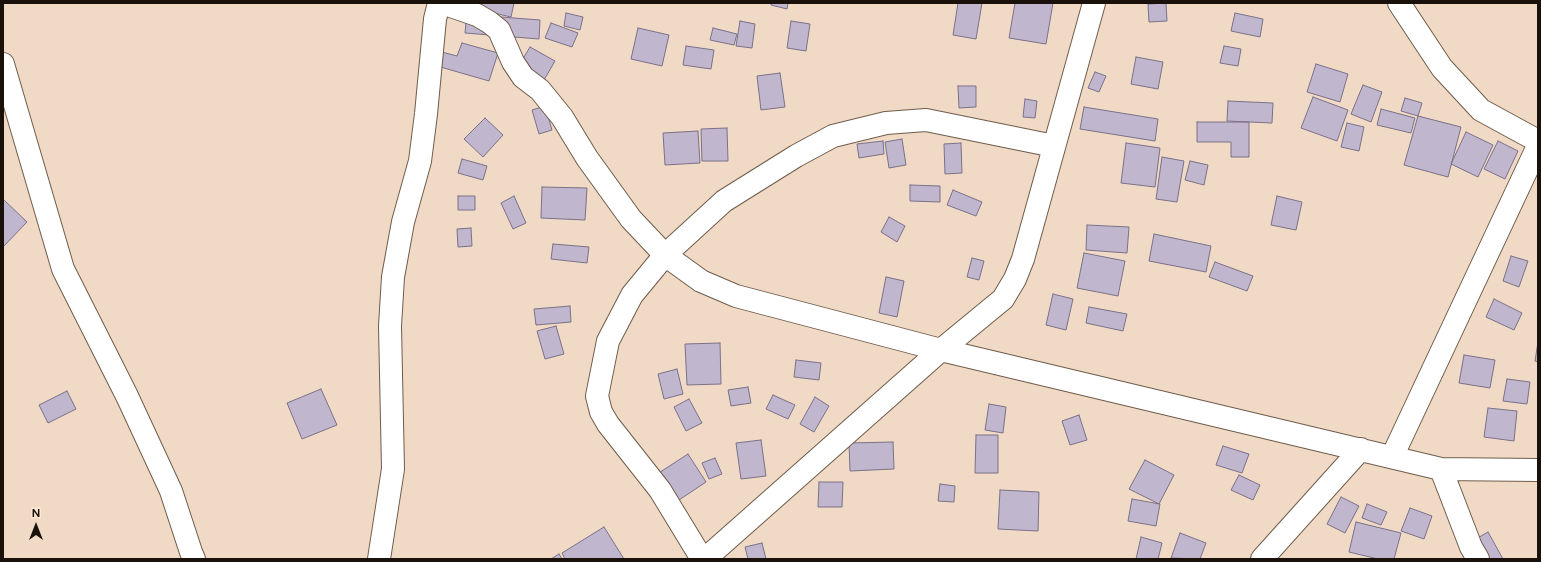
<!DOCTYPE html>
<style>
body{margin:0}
#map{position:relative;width:1541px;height:562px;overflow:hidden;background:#f0dac6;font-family:Figtree,sans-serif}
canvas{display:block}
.frame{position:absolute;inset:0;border:4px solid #19110a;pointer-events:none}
.north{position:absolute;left:16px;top:506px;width:40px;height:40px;-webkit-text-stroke:3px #fee7d3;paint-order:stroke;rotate:0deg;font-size:11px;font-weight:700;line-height:16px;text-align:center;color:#19110a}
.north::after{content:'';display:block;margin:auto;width:14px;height:18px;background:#19110a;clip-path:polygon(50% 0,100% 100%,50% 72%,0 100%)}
</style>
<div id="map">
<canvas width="1541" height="562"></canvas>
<div class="frame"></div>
<div class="north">N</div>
</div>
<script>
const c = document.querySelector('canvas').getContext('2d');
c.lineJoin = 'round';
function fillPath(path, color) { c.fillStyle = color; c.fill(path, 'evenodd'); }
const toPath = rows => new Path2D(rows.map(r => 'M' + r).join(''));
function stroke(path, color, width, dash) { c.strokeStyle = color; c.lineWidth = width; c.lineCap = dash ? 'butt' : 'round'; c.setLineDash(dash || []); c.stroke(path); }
const building = toPath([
 [460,3,514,3,511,17,460,5,460,3],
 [771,3,788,3,787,9,771,5,771,3],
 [958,3,982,3,976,39,953,35,958,3],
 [1015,3,1053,3,1046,44,1009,38,1015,3],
 [1166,3,1167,21,1149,22,1148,4,1166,3],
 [467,11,488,16,540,20,539,39,465,33,467,11],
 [566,13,583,17,580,30,564,26,566,13],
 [1235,13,1263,19,1260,37,1231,31,1235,13],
 [740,21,755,24,752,48,736,46,740,21],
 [791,21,810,24,806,51,787,48,791,21],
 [551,23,578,33,572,47,545,38,551,23],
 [638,28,669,35,662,66,631,59,638,28],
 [713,28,737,34,734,45,710,40,713,28],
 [462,43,498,53,489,81,430,64,434,50,457,56,462,43],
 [686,46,714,50,711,69,683,65,686,46],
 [1224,46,1241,49,1238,66,1220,63,1224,46],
 [530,47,555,61,540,87,515,72,530,47],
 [1136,57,1163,62,1158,89,1131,84,1136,57],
 [1316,64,1348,74,1340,102,1307,92,1316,64],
 [1095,72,1106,76,1099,92,1088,88,1095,72],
 [780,73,785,107,761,110,757,76,780,73],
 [1363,85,1382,92,1371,122,1351,114,1363,85],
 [958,86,976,86,976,107,959,108,958,86],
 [1313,97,1348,110,1337,141,1301,128,1313,97],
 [1405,98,1422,103,1418,116,1401,111,1405,98],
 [1025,99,1037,101,1035,118,1023,117,1025,99],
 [1228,101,1273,103,1272,123,1227,121,1228,101],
 [545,106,552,130,539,134,532,110,545,106],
 [1084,107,1158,119,1155,141,1080,129,1084,107],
 [1381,109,1415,118,1411,133,1377,125,1381,109],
 [1418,116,1461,127,1448,177,1404,165,1418,116],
 [485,118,503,135,483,157,464,139,485,118],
 [1197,122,1249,122,1249,157,1231,157,1231,142,1197,142,1197,122],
 [1347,123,1364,127,1359,151,1341,147,1347,123],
 [727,128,728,161,702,161,701,129,727,128],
 [698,131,700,163,665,165,663,133,698,131],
 [1466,132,1493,145,1478,177,1451,164,1466,132],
 [902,139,906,165,889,168,885,142,902,139],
 [883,141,884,154,859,158,857,144,883,141],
 [1498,141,1518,151,1505,179,1484,169,1498,141],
 [961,143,962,173,945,174,944,144,961,143],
 [1126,143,1160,148,1155,187,1121,183,1126,143],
 [1162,157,1184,161,1177,202,1156,199,1162,157],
 [462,159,487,166,483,180,458,173,462,159],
 [1190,161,1208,165,1204,185,1185,180,1190,161],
 [910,185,940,186,940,202,910,201,910,185],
 [542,187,587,188,585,220,541,218,542,187],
 [953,190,982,202,976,216,947,205,953,190],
 [458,196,475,196,475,210,458,210,458,196],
 [514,196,526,223,513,229,501,203,514,196],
 [1277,196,1302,202,1296,230,1271,225,1277,196],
 [3,199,27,222,3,247,3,199],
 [889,217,905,226,897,242,881,232,889,217],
 [1087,225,1129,227,1127,253,1086,250,1087,225],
 [471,228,472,246,458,247,457,229,471,228],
 [1154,234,1211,246,1206,272,1149,261,1154,234],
 [553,244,589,247,587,263,551,259,553,244],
 [1084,253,1125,261,1118,296,1077,288,1084,253],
 [1511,256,1528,261,1519,287,1503,281,1511,256],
 [972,258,984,261,979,280,967,277,972,258],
 [1215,262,1253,276,1247,291,1209,277,1215,262],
 [886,277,904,281,897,317,879,313,886,277],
 [1053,294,1073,299,1066,330,1046,325,1053,294],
 [1494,299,1522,313,1514,330,1486,317,1494,299],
 [570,306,571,322,536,325,534,309,570,306],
 [1089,307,1127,314,1123,331,1086,323,1089,307],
 [556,326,564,354,545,359,537,331,556,326],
 [1538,342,1538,362,1535,361,1538,342],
 [720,343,721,384,687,385,685,344,720,343],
 [1464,355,1495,360,1490,388,1459,383,1464,355],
 [796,360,821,363,819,380,794,377,796,360],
 [677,369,683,394,664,399,658,374,677,369],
 [1507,379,1530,382,1527,404,1503,401,1507,379],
 [748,387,751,403,731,406,728,390,748,387],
 [321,389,337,425,302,439,287,403,321,389],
 [67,391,76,409,48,423,39,405,67,391],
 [773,395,795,405,788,419,766,409,773,395],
 [815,397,829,406,814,432,800,424,815,397],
 [689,399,702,423,686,431,674,407,689,399],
 [989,404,1006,407,1003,433,985,430,989,404],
 [1488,408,1517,411,1514,441,1484,437,1488,408],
 [1079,415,1087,440,1070,445,1062,421,1079,415],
 [976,435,998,435,998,473,975,473,976,435],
 [761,440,766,476,741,479,736,443,761,440],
 [893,442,894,469,850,471,849,443,893,442],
 [1223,446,1249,454,1242,473,1216,465,1223,446],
 [688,454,706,482,670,506,651,478,688,454],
 [715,458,722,474,709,479,702,463,715,458],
 [1145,460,1174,475,1159,504,1129,489,1145,460],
 [1239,475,1260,485,1253,500,1231,490,1239,475],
 [819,482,843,482,842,507,818,507,819,482],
 [940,484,955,486,954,502,938,501,940,484],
 [1000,490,1039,492,1038,531,998,529,1000,490],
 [1341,497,1359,506,1345,533,1327,524,1341,497],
 [1132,499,1160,504,1156,526,1128,521,1132,499],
 [1367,504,1387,512,1381,525,1362,518,1367,504],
 [1410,508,1432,516,1424,539,1401,531,1410,508],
 [1356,522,1401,533,1394,559,1378,559,1349,552,1356,522],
 [604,527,624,559,565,559,562,553,604,527],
 [1488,532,1503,559,1478,559,1469,543,1488,532],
 [1180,533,1206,543,1200,559,1171,558,1180,533],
 [1141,537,1162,543,1158,559,1136,559,1141,537],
 [762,543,766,559,748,559,745,547,762,543],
 [559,554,562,559,551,559,559,554]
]);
const street = toPath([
 [442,3,477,15,489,22,499,30,513,62,523,77,540,90,562,117,587,158,631,219,665,255,701,281,736,296,941,350,1441,469,1538,470],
 [1399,3,1442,68,1481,110,1538,141],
 [3,64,63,269,127,396,171,491,191,552,194,559],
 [1392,457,1538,146],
 [1441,469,1471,547,1478,559],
 [379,559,393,469,390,326,393,277,403,222,420,161,426,114,435,19,439,3],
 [702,559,660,490,608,424,601,412,597,396,608,341,632,295,665,255,724,201,796,156,833,136,886,123,926,120,1054,146],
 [705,559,941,350,1003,299,1015,279,1023,259,1094,3],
 [1262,559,1361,449]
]);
fillPath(building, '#c0b6ce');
stroke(building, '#7a7087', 1);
stroke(street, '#6f5c4b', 24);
stroke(street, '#fff', 22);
</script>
